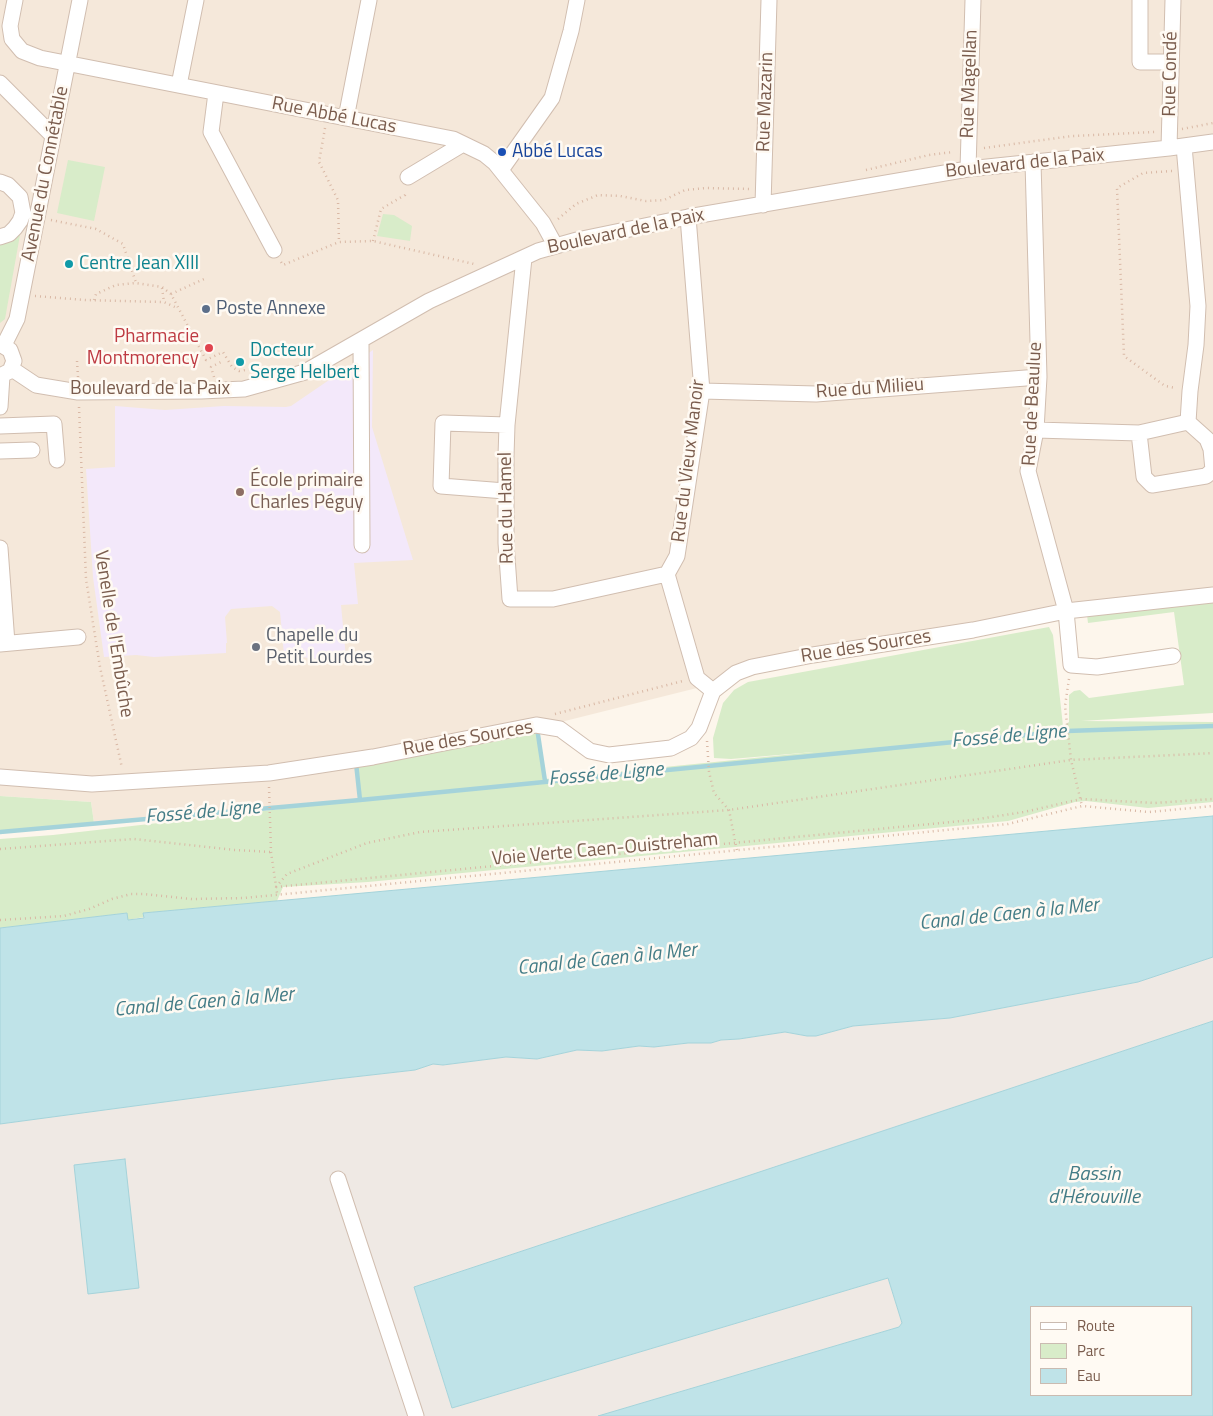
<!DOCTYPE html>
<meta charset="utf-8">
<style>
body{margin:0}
#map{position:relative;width:1213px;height:1416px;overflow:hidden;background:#fdf6ec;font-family:"Titillium Web",sans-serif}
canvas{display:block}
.legend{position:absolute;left:1030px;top:1306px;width:162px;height:90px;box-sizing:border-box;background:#fffaf3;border:1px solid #cabbb1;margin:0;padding:6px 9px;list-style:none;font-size:15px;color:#7a5c4d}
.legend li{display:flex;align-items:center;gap:10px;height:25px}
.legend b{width:25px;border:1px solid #cabbb1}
</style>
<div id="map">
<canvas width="1213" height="1416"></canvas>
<ul class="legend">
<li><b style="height:6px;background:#fff"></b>Route</li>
<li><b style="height:14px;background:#d8ecc9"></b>Parc</li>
<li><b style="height:14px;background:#bfe3e8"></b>Eau</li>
</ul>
</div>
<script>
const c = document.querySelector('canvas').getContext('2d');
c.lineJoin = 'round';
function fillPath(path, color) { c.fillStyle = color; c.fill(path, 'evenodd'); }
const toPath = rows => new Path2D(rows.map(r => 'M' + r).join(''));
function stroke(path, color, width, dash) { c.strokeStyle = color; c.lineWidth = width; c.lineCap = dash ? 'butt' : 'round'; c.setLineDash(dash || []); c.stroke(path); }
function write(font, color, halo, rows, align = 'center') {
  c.font = font + ' "Titillium Web",sans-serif'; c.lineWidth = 5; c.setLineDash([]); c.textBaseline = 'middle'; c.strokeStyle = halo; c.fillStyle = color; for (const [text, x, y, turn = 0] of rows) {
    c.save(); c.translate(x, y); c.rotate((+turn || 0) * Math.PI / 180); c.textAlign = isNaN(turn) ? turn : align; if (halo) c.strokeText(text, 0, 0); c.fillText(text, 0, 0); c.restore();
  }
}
const residential = toPath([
 [0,0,1213,0,1213,594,1050,608,733,679,537,728,356,764,360,800,94,823,91,802,0,796]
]);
const industrial = toPath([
 [1213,957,1213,1021,414,1287,452,1408,888,1278,902,1323,899,1327,598,1416,0,1416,0,1124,336,1079,415,1070,433,1064,443,1065,506,1057,537,1059,577,1050,602,1051,639,1046,654,1047,688,1043,711,1043,721,1040,739,1039,785,1032,807,1036,816,1036,853,1026,950,1018,1138,982]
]);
const education = toPath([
 [373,350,372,427,413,560,354,563,358,604,341,605,346,658,327,660,284,655,280,612,272,606,231,609,225,617,227,643,226,643,226,653,154,657,136,655,104,657,93,577,86,469,115,467,115,406,165,410,224,406,286,407,291,406]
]);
const green = toPath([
 [68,160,105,167,94,221,57,213],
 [383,214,394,215,412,226,410,241,377,236],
 [17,235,20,235,5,319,0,323,0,243],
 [1213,601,1213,713,1081,721,1213,722,1213,802,1148,808,1086,801,1075,802,1008,821,368,882,283,887,277,901,143,913,144,917,127,920,127,913,0,928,0,839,53,835,360,800,357,760,537,728,545,779,814,752,731,759,714,758,713,738,723,703,734,690,748,682,1049,627,1053,635,1063,726,1069,722,1069,695,1074,691,1080,690,1089,698,1184,685,1174,612,1088,623,1087,615],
 [0,796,91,802,94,823,0,832]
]);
const water = toPath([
 [1213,816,1213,957,1138,982,950,1018,853,1026,816,1036,807,1036,785,1032,739,1039,721,1040,711,1043,688,1043,654,1047,639,1046,602,1051,577,1050,537,1059,506,1057,443,1065,433,1064,415,1070,336,1079,0,1124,0,928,127,913,128,920,144,918,143,913,1213,816],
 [1213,1021,1213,1416,598,1416,899,1327,902,1323,888,1278,452,1408,414,1287,1213,1021],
 [1032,1307,1192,1307,1192,1395,1032,1395,1032,1307],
 [125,1159,139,1288,88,1294,74,1165,125,1159]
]);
const stream = toPath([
 [537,728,545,781],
 [356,763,360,800],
 [0,832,360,800,1067,731,1213,726]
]);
const path = toPath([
 [325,128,319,162,338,200,339,242],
 [1182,129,1213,123],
 [984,148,1072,136,1155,132],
 [866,170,929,155,953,152],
 [1172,171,1143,173,1117,188,1124,356,1165,386,1176,388],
 [558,219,576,204,598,195,620,196,646,201,664,200,685,190,706,188,750,189],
 [51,220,96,229,123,244,136,283],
 [373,241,381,209,405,195,406,191],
 [281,262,283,265,339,242,373,241,474,264],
 [162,288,164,302],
 [171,294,204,279,205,281],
 [35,296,85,300,164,302,177,308],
 [94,300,96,294,116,285,136,283,162,287,171,294,206,360,223,352,232,367,239,371,259,368],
 [77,361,78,377],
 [214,377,211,367,223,361],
 [79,407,86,579,100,667,122,768],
 [1069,679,1065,706,1071,760,1082,806],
 [555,714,683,681],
 [707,741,709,772,714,793,729,810,737,851],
 [269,787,271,852,277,893],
 [0,849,134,839,235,850,271,852],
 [276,887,287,874,367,843,420,832,729,810,1071,760,1213,753],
 [276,887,972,820,1024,812,1081,799,1154,803,1213,799],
 [0,920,64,916,89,909,112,899,131,894,143,894,192,899,244,898,1008,824,1082,806,1149,812,1213,806]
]);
const minor = toPath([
 [15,0,10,26,12,39,22,51,40,58,453,139,484,154,495,163,543,223,555,245],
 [1140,0,1140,62,1171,62],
 [0,83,53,136],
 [179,85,196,0],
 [216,93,211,132,274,250],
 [346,118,369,0],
 [1169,148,1173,0],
 [1033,162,1039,377,1036,430,1028,471,1066,611,1071,665,1097,667,1173,656],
 [968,169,973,0],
 [501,170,552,98,571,31,577,0],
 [408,177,463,144],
 [0,182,8,185,20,197,23,213,20,221,15,228,9,234,0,237],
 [763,205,769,0],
 [688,217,702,391,677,556,667,574,697,678,713,691],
 [524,258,507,425,506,456,506,543,510,599,553,599,667,574],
 [361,341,362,545],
 [0,344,10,350,14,361,10,371,0,376],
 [4,345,17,319,80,0],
 [12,369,36,385,78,392,201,391,244,389,305,372,429,301,538,251,577,240,688,217,968,169,1169,148,1213,142],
 [702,391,816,394,1039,377],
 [0,407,2,376],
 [1188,422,1207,439,1211,449,1213,470],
 [0,426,54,424,57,460],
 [1036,430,1139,433,1188,422,1190,391,1196,345,1198,306,1184,146],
 [1139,433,1144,477,1152,485,1206,476,1213,470],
 [0,451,32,450],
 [505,491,441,486,443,423,507,425],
 [0,548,7,643],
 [0,644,78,637],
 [0,777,92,784,269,773,373,757,536,725,560,729,590,751,609,755,671,748,691,738,699,728,713,691,736,673,752,667,813,655,973,630,1066,611,1213,595],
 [338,1179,416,1416]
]);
const markers = [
 [502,152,5,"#1a4fb4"],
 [69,264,5,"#0f9aa8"],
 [206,309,5,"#5c6f8a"],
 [209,348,5,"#e0444e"],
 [240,362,5,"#0f9aa8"],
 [240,492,5,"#8d6e63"],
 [256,647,5,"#6b7280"]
];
const streetNames = [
 ["Rue Condé",1171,74,-89],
 ["Rue Magellan",970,84,-88],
 ["Rue Mazarin",766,102,-88],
 ["Rue Abbé Lucas",334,116,11],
 ["Boulevard de la Paix",1025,164,-6],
 ["Avenue du Connétable",46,174,-79],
 ["Boulevard de la Paix",626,232,-12],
 ["Boulevard de la Paix",150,389],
 ["Rue du Milieu",870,389,-4],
 ["Rue de Beaulue",1033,404,-87],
 ["Rue du Vieux Manoir",689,461,-83],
 ["Rue du Hamel",507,508,-91],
 ["Venelle de l'Embûche",113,634,81],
 ["Rue des Sources",866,647,-9],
 ["Rue des Sources",468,739,-10],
 ["Voie Verte Caen-Ouistreham",605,850,-5]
];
const transitNames = [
 ["Abbé Lucas",512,152]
];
const cultureNames = [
 ["Centre Jean XIII",79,264],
 ["Docteur",250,351],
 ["Serge Helbert",250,373]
];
const serviceNames = [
 ["Poste Annexe",216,309]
];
const healthNames = [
 ["Pharmacie",199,337],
 ["Montmorency",199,359]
];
const educationNames = [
 ["École primaire",250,481],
 ["Charles Péguy",250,503]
];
const worshipNames = [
 ["Chapelle du",266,636],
 ["Petit Lourdes",266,658]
];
const waterNames = [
 ["Fossé de Ligne",1009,737,-5],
 ["Fossé de Ligne",606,775,-5],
 ["Fossé de Ligne",203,813,-5],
 ["Canal de Caen à la Mer",1009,915,-6],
 ["Canal de Caen à la Mer",607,960,-6],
 ["Canal de Caen à la Mer",204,1003,-5],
 ["Bassin",1094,1175],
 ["d'Hérouville",1094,1198]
];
fillPath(residential, '#f5e8da');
fillPath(industrial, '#efe9e4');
fillPath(education, '#f3e8fa');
fillPath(green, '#d8ecc9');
fillPath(water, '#bfe3e8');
stroke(water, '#a5d3da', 1);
stroke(stream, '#a5d3da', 4.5);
stroke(minor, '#d1beb0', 17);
stroke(path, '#d9b8a5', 2.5, [1, 4]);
stroke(minor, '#fff', 15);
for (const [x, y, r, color] of markers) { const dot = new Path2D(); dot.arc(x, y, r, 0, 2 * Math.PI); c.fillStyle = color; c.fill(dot); stroke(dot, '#fffaf3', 2); }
write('19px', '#7a5c4d', '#fffaf3', streetNames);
write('19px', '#164399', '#fffaf3', transitNames, 'left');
write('19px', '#0d838f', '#fffaf3', cultureNames, 'left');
write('19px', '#4e5e75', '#fffaf3', serviceNames, 'left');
write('19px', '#be3a42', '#fffaf3', healthNames, 'right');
write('19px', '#785e54', '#fffaf3', educationNames, 'left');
write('19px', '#5b616d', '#fffaf3', worshipNames, 'left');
write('italic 20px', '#437c86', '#fffaf3', waterNames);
</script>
